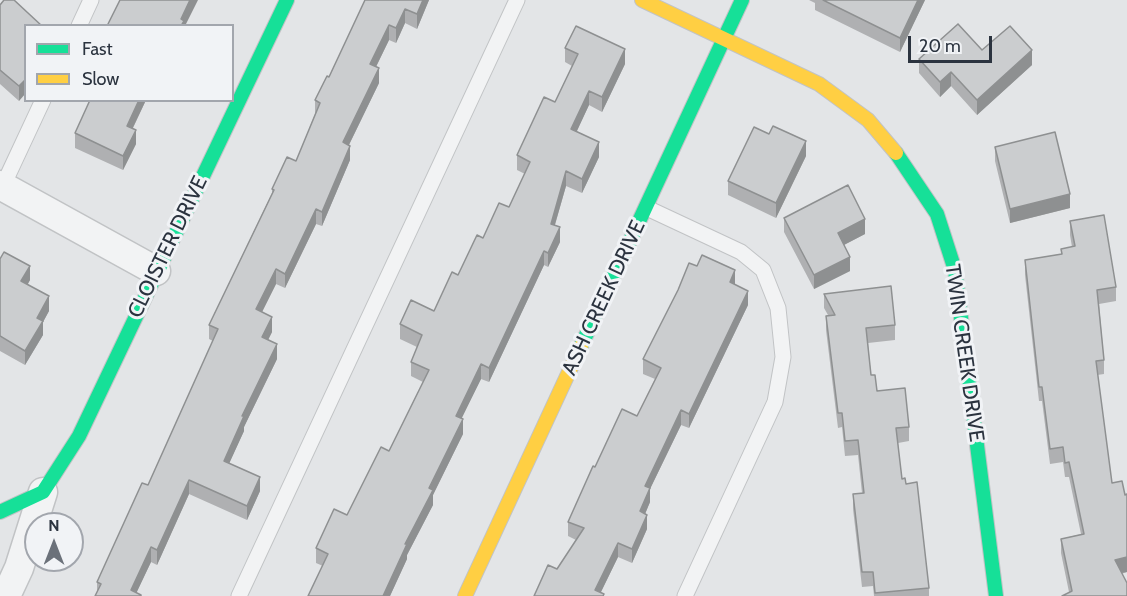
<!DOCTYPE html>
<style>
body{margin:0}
#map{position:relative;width:1127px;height:596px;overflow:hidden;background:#e3e5e7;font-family:Cabin,sans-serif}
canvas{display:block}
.legend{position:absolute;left:24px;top:24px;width:210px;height:78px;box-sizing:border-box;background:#f1f3f6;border:2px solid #a2a6ad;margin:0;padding:8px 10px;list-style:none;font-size:18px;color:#2b333f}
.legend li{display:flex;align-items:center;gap:12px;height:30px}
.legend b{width:30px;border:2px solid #a2a6ad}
.north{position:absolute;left:24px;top:512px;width:60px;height:60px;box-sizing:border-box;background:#f1f3f6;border:2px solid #a2a6ad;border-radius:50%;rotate:0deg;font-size:16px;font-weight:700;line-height:24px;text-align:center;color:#2b333f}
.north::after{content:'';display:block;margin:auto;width:21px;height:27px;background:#6b717a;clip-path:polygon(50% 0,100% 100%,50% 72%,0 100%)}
.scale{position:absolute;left:908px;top:36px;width:84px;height:27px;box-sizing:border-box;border:3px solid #2b333f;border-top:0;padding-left:8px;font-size:18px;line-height:21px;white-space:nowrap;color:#2b333f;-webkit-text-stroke:4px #f1f3f6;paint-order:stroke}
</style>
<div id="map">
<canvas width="1127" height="596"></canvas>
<ul class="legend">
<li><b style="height:8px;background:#16e098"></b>Fast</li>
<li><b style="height:8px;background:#ffcf43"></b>Slow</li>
</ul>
<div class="north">N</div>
<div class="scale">20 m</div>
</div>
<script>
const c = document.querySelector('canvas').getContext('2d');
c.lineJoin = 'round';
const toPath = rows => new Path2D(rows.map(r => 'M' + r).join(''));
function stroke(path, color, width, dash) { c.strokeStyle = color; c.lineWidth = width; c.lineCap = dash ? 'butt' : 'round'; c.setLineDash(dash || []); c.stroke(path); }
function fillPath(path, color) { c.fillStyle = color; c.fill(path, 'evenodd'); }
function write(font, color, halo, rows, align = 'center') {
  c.font = font + ' Cabin,sans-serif'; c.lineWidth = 6; c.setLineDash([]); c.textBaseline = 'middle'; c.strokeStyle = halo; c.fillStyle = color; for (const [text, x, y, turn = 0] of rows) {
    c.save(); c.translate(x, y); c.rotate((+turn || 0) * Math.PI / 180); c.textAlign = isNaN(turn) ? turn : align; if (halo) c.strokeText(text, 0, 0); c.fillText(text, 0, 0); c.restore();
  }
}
const lane = toPath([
 [79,26,91,0],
 [1,190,43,100],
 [647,208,741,252,763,270,778,308,783,357,775,402,685,596],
 [239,596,517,0]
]);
const street = toPath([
 [0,185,156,271],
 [6,596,19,568,43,492]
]);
const fast = toPath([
 [896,153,937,214,955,270,996,596],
 [581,346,742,0],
 [0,512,43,492,79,436,287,0]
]);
const slow = toPath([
 [642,0,819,84,868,120,896,153],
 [465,596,581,346]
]);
const wall = toPath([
 [365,0,429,0,417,29,405,23,396,43,389,40,376,67,379,83,349,145,350,160,322,226,316,224,285,288,276,284,262,312,272,332,268,340,277,359,244,427,244,431,229,463,260,491,247,520,189,494,157,565,151,562,136,593,141,596,97,593,97,582,148,485,213,341,209,339,209,325,272,193,272,189,296,161,315,114,315,100,329,77],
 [809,0,925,0,900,52,815,10,815,3],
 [0,5,42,26,19,101,0,84],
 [565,48,625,64,602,112,589,105,576,132,599,157,582,193,566,186,555,225,560,242,548,267,544,265,489,382,481,379,461,418,463,434,433,495,433,505,407,555,407,559,390,596,308,596,323,566,316,563,316,548,347,515,389,451,423,382,411,376,411,362,417,347,400,339,400,324,434,311,483,238,509,207,525,174,517,170,517,155,555,102,572,66,565,62],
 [982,50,1032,65,977,115,951,86,940,97,919,73,919,59],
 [90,100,146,100,133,128,136,144,123,170,75,148,75,133],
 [769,134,806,156,776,218,728,195,728,181],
 [995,147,1070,208,1010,223,995,161],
 [784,218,865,234,844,245,850,271,814,289,784,232],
 [1070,221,1116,287,1116,301,1099,304,1104,360,1104,374,1097,375,1112,483,1127,572,1069,592,1061,553,1061,539,1081,534,1069,477,1065,477,1063,462,1050,464,1042,401,1039,401,1025,275,1025,260,1061,254,1061,249,1072,247,1070,235],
 [0,259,30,280,28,284,49,311,43,322,43,335,25,365,0,351],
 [735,285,748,305,689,428,681,425,650,489,650,502,645,514,647,529,632,563,618,557,601,592,604,596,557,569,576,540,568,536,568,522,637,416,655,379,643,374,643,359],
 [824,294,895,325,895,340,868,343,871,375,877,391,909,427,909,441,898,443,902,479,929,588,929,596,874,596,873,586,862,587,853,509,853,494,862,493,858,455,845,456,842,427,838,428,826,330,826,316,828,315,824,308]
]);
const shadedWall = toPath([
 [190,0,198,0,185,26,181,26,181,19],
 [423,0,429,0,417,29,417,14],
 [918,0,925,0,900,52,900,38],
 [405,9,405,23,396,43,396,28],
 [389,25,389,40,370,79,370,64],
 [625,49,625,64,602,112,602,97],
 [1032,50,1032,65,977,115,977,100],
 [379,68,379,83,343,157,343,142],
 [951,72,951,86,940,97,940,82],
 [26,79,26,93,19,101,19,86],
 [589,91,589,105,571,144,571,129],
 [139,100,146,100,127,140,127,126],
 [136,130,136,144,123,170,123,156],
 [806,141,806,156,776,218,776,203],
 [599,142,599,157,582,193,582,179],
 [350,146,350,160,322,226,322,212],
 [566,171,566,186,551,238,551,224],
 [1070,194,1070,208,1010,223,1010,209],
 [316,209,316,224,285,288,285,274],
 [865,219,865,234,838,248,838,233],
 [560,227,560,242,548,267,548,253],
 [544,251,544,265,489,382,489,368],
 [850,257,850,271,814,289,814,275],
 [30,266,30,280,21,295,21,281],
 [276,269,276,284,256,324,256,309],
 [735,270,735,284,730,297,730,282],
 [748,291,748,305,689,428,689,414],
 [49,296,49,311,43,322,43,335,25,365,25,351,37,318],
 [272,317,272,332,262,352,262,337],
 [277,344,277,359,244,427,244,431,224,475,224,461,242,416],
 [481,364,481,379,456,430,456,416],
 [681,410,681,425,650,489,650,502,640,526,640,511,645,486],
 [463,419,463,434,433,495,433,505,407,555,407,559,390,596,383,596,429,488],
 [260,477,260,491,247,520,247,506],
 [189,480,189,494,157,565,157,550],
 [647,515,647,529,632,563,632,549],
 [618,543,618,557,599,596,595,590],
 [151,547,151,562,135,596,131,590],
 [1127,557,1127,572,1115,574,1115,560]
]);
const building = toPath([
 [4,0,14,0,42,26,26,26,26,79,19,86,0,70,0,5,4,0],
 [120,0,190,0,181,19,184,21,181,26,107,26,120,0],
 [365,0,423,0,417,14,405,9,396,28,389,25,370,64,379,68,343,142,350,146,322,212,316,209,285,274,276,269,256,309,272,317,262,337,277,344,242,416,244,416,224,461,260,477,247,506,189,480,157,550,151,547,131,590,141,595,141,596,95,596,101,584,97,582,142,483,148,485,218,329,209,325,274,190,272,189,287,157,296,161,320,103,315,100,327,76,329,77,365,0],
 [823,0,918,0,900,38,823,0],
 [958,24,982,50,1010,26,1032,50,977,100,951,72,940,82,919,59,958,24],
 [576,26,625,49,602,97,589,91,571,129,599,142,582,179,566,171,551,224,560,227,548,253,544,251,489,368,481,364,456,416,463,419,429,488,433,490,405,544,407,544,383,596,308,596,328,554,316,548,334,509,347,515,381,447,389,451,429,370,411,362,422,335,400,324,411,300,434,311,452,272,458,275,477,235,483,238,499,203,509,207,530,162,517,155,544,97,555,102,578,54,565,48,576,26],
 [90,100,139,100,127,126,136,130,123,156,75,133,90,100],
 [773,126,806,141,776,203,728,181,754,127,769,134,773,126],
 [1055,132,1070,194,1010,209,995,147,1055,132],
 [848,185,865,219,838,233,850,257,814,275,784,218,848,185],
 [1104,215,1116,287,1097,290,1104,360,1096,361,1112,483,1122,481,1125,495,1127,494,1127,557,1115,560,1127,583,1127,596,1062,596,1072,591,1061,539,1084,534,1069,462,1065,463,1063,447,1050,449,1042,387,1039,387,1025,260,1062,254,1061,249,1075,246,1070,221,1104,215],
 [4,252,30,266,21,281,49,296,37,318,43,321,25,351,0,336,0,259,4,252],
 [702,255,735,270,730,282,748,291,689,414,681,410,645,486,650,488,640,511,647,515,632,549,618,543,595,590,604,594,603,596,534,596,548,565,557,569,584,528,568,522,593,466,595,467,622,409,637,416,661,368,643,359,678,290,689,263,697,266,702,255],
 [891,286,895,325,866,328,871,375,875,375,877,391,905,388,909,427,896,428,902,479,905,478,906,484,917,482,929,588,875,593,873,572,862,572,853,494,864,493,858,440,845,441,842,413,838,413,826,316,835,315,824,294,891,286]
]);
const streetNames = [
 ["CLOISTER DRIVE",168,247,-64],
 ["ASH CREEK DRIVE",604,298,-65],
 ["TWIN CREEK DRIVE",964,353,82]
];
stroke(lane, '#c1c3c5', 17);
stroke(street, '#c1c3c5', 31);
stroke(fast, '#c1c3c5', 16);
stroke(slow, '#c1c3c5', 16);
stroke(lane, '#f2f3f4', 15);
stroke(street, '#f2f3f4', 28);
stroke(fast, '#16e098', 14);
stroke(slow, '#ffcf43', 14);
fillPath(wall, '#afb0b2');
fillPath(shadedWall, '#8e9091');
fillPath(building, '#cbcdcf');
stroke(building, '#8e9091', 1.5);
write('21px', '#2b333f', '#f1f3f6', streetNames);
</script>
